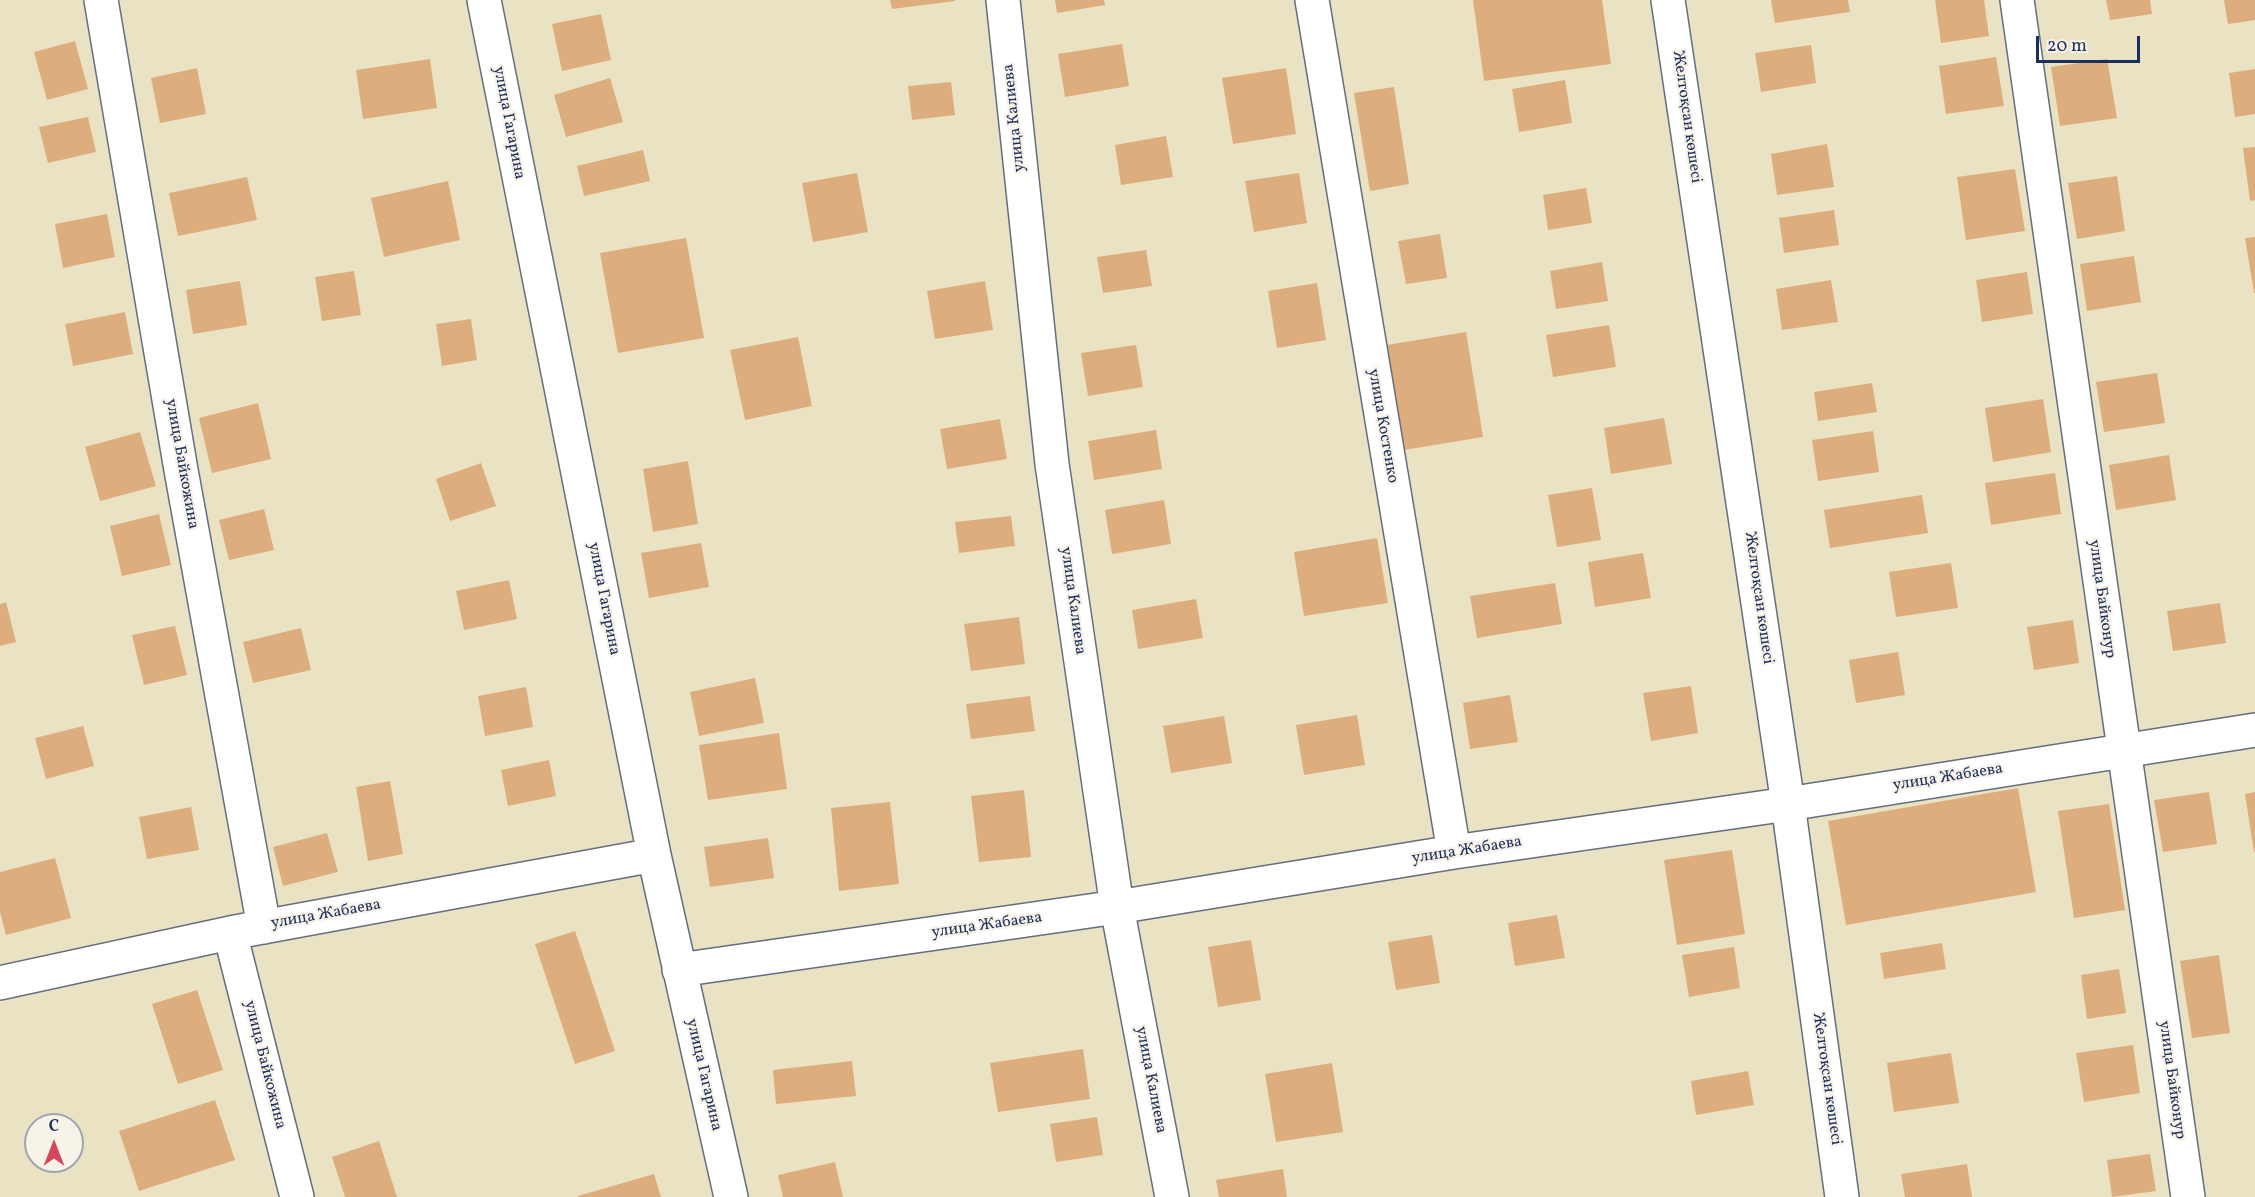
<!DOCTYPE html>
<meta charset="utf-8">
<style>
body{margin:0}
#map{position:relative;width:2255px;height:1197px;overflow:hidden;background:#eae3c3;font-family:Vollkorn,serif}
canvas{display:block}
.north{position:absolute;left:24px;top:1113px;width:60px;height:60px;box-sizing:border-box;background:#f7f3e8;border:2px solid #9fa5b1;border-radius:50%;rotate:0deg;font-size:16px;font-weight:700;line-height:24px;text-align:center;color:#1b2f5e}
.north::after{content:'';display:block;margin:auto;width:21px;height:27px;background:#d1495b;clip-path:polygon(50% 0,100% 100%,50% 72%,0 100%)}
.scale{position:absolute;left:2036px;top:36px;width:104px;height:27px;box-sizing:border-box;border:3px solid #1b2f5e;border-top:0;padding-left:8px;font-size:18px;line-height:21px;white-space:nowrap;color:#1b2f5e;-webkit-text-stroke:4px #f7f3e8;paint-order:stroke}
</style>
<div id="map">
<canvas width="2255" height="1197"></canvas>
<div class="north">С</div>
<div class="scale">20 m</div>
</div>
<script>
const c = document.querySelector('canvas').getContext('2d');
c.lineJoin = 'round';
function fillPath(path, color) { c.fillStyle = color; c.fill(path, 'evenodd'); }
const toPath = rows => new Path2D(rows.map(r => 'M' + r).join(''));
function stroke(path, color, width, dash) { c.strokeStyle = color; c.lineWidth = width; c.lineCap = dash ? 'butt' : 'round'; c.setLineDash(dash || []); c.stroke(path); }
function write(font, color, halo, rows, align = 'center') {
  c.font = font + ' Vollkorn,serif'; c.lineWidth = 4.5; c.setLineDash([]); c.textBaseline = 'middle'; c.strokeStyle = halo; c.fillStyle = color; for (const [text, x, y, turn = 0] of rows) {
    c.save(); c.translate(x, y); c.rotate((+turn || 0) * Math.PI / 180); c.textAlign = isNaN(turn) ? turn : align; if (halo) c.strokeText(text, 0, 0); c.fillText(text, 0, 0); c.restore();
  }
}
const building = toPath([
 [890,0,955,0,955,1,892,9],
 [1055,0,1104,0,1105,5,1057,13],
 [1473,0,1602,0,1611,64,1484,81],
 [1771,0,1848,0,1850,12,1775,23],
 [1935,0,1984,0,1989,36,1941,43],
 [2106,0,2150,0,2152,14,2110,20],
 [2224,0,2255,0,2255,20,2228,24],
 [601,14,611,60,562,71,552,24],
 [75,41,88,89,47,100,34,52],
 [1122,44,1129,86,1065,97,1058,54],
 [1811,45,1816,83,1761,92,1755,53],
 [1996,57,2004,106,1946,114,1939,66],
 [430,59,437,108,363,119,356,70],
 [2107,59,2117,118,2060,126,2051,67],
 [197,68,206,114,160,123,151,78],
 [1286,68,1296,134,1233,144,1222,78],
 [2255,69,2255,114,2235,117,2229,73],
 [610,78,623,122,566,137,554,95],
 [1565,80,1572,123,1519,132,1512,89],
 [951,82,955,115,912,120,908,86],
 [1394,87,1409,184,1370,191,1354,93],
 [88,117,96,152,48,163,39,127],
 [1166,136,1173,177,1121,185,1115,145],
 [1827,144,1834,187,1777,195,1771,154],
 [2255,147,2255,200,2250,201,2243,148],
 [643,150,650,181,584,196,577,166],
 [2015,169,2025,231,1966,240,1957,177],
 [857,173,868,232,813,242,802,183],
 [1299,173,1307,223,1254,232,1245,181],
 [2117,176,2125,231,2077,239,2068,183],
 [247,177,257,220,178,236,169,193],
 [448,181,460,240,384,257,371,198],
 [1586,188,1592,223,1548,230,1543,195],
 [1834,210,1839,245,1784,253,1779,218],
 [107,214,115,257,63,268,55,224],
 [1440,234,1447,278,1406,284,1398,241],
 [2255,237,2255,293,2254,293,2245,238],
 [686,238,704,338,618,353,600,253],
 [1146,250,1152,286,1103,293,1097,257],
 [2134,256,2141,302,2087,311,2080,264],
 [1602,262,1608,301,1556,309,1550,271],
 [354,271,361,315,322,321,315,277],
 [2027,272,2033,314,1982,322,1976,280],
 [1831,280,1838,322,1782,330,1776,289],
 [240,281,247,325,193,334,186,290],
 [985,281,993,330,935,339,927,291],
 [1317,283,1326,340,1277,348,1268,291],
 [125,312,133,354,73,366,65,324],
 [471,319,477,360,442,366,436,324],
 [1609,325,1616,367,1553,377,1546,335],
 [1466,332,1483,437,1404,450,1387,345],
 [798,337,812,406,745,420,730,350],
 [1136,345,1143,387,1088,396,1081,353],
 [2157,373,2165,423,2104,432,2096,382],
 [1872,383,1877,412,1818,421,1814,392],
 [2043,399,2051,452,1993,462,1985,408],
 [258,403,271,459,212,473,199,418],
 [1664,418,1672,464,1611,474,1604,428],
 [1000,419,1007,459,947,469,940,429],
 [1156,430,1162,469,1094,480,1088,441],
 [1873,431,1879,472,1818,481,1812,440],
 [140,432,156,486,100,501,85,447],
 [2169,455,2176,500,2116,510,2109,465],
 [688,461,698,524,653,532,643,469],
 [481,463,496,506,450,521,436,479],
 [2055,473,2061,514,1991,525,1985,483],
 [1592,488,1601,540,1557,547,1548,495],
 [1922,495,1928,533,1830,548,1824,510],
 [1164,500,1171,544,1112,554,1105,510],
 [264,509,274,550,229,560,219,520],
 [159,514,171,565,122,576,110,526],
 [1011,516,1015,546,959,553,955,522],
 [1377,538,1388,603,1304,616,1294,552],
 [701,543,709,587,649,598,641,553],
 [1643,553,1651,598,1595,607,1588,562],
 [1951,563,1958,608,1896,617,1889,572],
 [509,580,517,619,464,630,456,591],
 [1555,583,1562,624,1477,638,1470,596],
 [1196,599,1203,638,1138,649,1132,610],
 [6,602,16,642,0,646,0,604],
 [2220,603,2226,643,2173,651,2167,611],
 [1019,617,1025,664,971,671,964,624],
 [2073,620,2079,663,2034,670,2027,627],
 [175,626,187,675,144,685,132,635],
 [301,628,311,670,253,683,243,642],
 [1898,652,1905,695,1856,703,1849,660],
 [755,678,764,723,699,736,690,692],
 [1691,686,1698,733,1651,741,1643,693],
 [526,687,533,727,485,736,478,696],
 [1510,695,1518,742,1470,749,1463,703],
 [1030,696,1035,731,971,739,966,704],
 [1357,715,1365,765,1304,775,1296,725],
 [1224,716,1232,763,1171,773,1163,726],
 [83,726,94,766,46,779,35,738],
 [779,733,787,789,708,800,699,745],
 [549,760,556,796,508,806,501,770],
 [390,781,403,854,368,861,356,787],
 [2018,788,2036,892,1846,925,1828,821],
 [1024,790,1031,857,979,862,971,796],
 [2209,792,2217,844,2163,852,2154,800],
 [2255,792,2255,852,2254,852,2245,794],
 [890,802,899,884,839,891,831,808],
 [2109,804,2125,910,2074,918,2058,811],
 [191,807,199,850,147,859,139,817],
 [327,833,338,872,283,886,273,847],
 [768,838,774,878,710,887,704,847],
 [1732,850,1745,934,1677,945,1664,860],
 [55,858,71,918,6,935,0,912,0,872],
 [1557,915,1565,958,1515,966,1508,923],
 [575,931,615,1051,575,1064,535,944],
 [1432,935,1440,983,1396,990,1388,942],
 [1251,940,1261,1000,1218,1007,1208,947],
 [1942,943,1946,969,1884,979,1880,953],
 [1734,947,1740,988,1689,997,1682,955],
 [2219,955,2230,1033,2192,1038,2180,961],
 [2119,969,2126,1013,2087,1019,2081,975],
 [197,990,223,1070,178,1084,152,1004],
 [2133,1045,2140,1093,2084,1102,2076,1053],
 [1083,1049,1090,1099,998,1112,990,1063],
 [1951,1053,1959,1103,1894,1112,1887,1063],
 [852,1061,856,1096,776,1104,773,1070],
 [1332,1063,1343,1132,1276,1142,1265,1074],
 [1748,1071,1754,1105,1696,1115,1691,1081],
 [215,1100,235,1160,139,1191,119,1131],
 [1097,1117,1103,1155,1056,1162,1050,1124],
 [379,1141,397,1197,345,1197,332,1157],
 [2150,1154,2156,1191,2112,1197,2107,1160],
 [835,1162,843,1197,783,1197,778,1175],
 [1967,1164,1972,1197,1905,1197,1901,1174],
 [1283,1169,1287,1197,1219,1197,1216,1180],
 [654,1174,661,1197,578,1197,578,1196]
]);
const street = toPath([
 [101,0,181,470,264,927],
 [484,0,654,855,731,1197],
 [1003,0,1052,464,1117,907,1172,1197],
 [1312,0,1454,852],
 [2017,0,2188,1197],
 [230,933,297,1197],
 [679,970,1117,907,1454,852,1788,804],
 [0,983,230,933,654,855]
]);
const secondary = toPath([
 [1668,0,1788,804,1842,1197],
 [1788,804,2255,730]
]);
const streetNames = [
 ["Желтоқсан көшесі",1686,117,82],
 ["улица Калиева",1015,118,-96],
 ["улица Гагарина",508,123,79],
 ["улица Костенко",1382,426,80],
 ["улица Байкожина",181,464,80],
 ["Желтоқсан көшесі",1758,598,82],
 ["улица Гагарина",603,599,79],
 ["улица Байконур",2101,599,82],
 ["улица Калиева",1072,601,82],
 ["улица Жабаева",1948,778,-9],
 ["улица Жабаева",1467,851,-9],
 ["улица Жабаева",326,915,-10],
 ["улица Жабаева",987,926,-8],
 ["улица Байкожина",264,1065,76],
 ["улица Гагарина",703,1075,77],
 ["Желтоқсан көшесі",1826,1079,82],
 ["улица Калиева",1150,1080,79],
 ["улица Байконур",2171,1080,82]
];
fillPath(building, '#ddad7d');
stroke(street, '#636e81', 36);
stroke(secondary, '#636e81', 36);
stroke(street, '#fff', 33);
stroke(secondary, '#fff', 33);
write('16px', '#1b2f5e', '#f7f3e8', streetNames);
</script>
